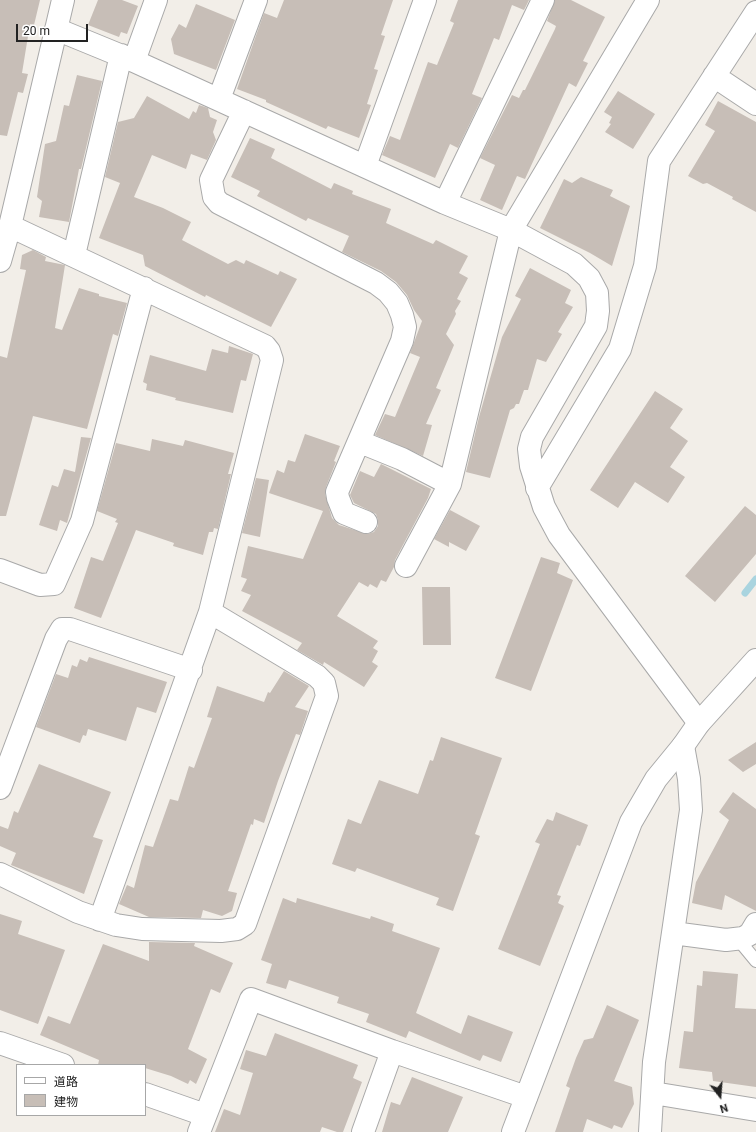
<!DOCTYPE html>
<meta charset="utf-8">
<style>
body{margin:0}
#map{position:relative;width:756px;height:1132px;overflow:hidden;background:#f2eee8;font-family:Roboto,"Noto Sans JP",sans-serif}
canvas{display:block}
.legend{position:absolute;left:16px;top:1064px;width:130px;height:52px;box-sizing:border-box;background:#fff;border:1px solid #a7a7a7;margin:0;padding:5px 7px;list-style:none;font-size:12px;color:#222}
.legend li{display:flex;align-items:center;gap:8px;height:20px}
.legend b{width:20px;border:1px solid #a7a7a7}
.north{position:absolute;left:700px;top:1076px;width:40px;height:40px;-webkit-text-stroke:3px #fff;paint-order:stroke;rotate:163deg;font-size:11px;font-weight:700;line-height:16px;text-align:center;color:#222}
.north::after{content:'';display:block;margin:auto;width:14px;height:18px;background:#222;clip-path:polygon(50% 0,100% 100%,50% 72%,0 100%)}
.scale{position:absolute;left:16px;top:24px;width:72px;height:18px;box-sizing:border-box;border:2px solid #222;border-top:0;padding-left:5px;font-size:12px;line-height:14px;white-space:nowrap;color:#222;-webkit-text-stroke:3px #fff;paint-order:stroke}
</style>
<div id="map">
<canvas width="756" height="1132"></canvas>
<ul class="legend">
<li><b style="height:5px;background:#fff"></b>道路</li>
<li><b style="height:11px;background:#c7beb7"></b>建物</li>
</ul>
<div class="north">N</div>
<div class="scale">20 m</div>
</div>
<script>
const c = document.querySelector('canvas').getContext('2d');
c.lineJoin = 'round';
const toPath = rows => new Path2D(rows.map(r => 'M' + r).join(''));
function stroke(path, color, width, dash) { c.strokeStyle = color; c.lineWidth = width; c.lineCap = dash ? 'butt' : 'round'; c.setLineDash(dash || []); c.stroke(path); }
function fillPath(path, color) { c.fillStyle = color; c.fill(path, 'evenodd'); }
const stream = toPath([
 [745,593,756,579]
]);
const building = toPath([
 [0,0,40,0,34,25,30,24,22,73,28,74,23,93,18,92,7,136,0,135],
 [98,0,122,0,138,6,127,34,121,32,119,37,88,25],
 [284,0,393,0,381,35,385,36,374,69,378,70,367,104,371,105,359,138,328,126,326,129,266,102,266,100,237,89,264,13,277,18],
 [458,0,529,0,524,10,512,5,499,40,494,38,472,94,482,98,458,148,450,144,435,178,382,155,390,136,400,140,428,62,437,65,454,23,450,21],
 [555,0,571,0,605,17,583,61,588,63,576,87,569,83,525,179,517,176,502,210,480,200,495,165,480,158,512,95,519,98,523,90,525,90,555,29,556,26,547,21],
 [196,4,235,20,216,70,174,54,171,39,179,24,186,28],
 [77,75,102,81,81,169,79,169,69,222,39,217,42,201,37,197,45,144,56,141,64,105,69,106],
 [618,91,655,114,633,149,605,132,611,124,609,123,612,117,604,112],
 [147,96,189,119,193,111,196,113,199,105,208,108,210,117,217,120,213,132,216,140,207,160,191,154,186,169,152,155,134,197,163,208,191,222,182,240,228,264,236,260,244,264,246,260,278,275,280,271,297,279,271,327,206,295,205,297,145,266,143,255,99,238,120,183,105,177,118,122,134,118],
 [718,101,756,122,756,212,732,199,733,197,707,183,703,184,688,176,715,131,705,125],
 [250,138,275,149,271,158,331,189,334,183,353,191,352,194,391,209,386,223,433,244,436,240,468,256,459,273,468,278,457,299,461,301,455,311,456,314,446,334,454,345,436,388,441,390,426,424,432,425,423,456,375,435,385,414,395,417,420,357,410,353,422,321,414,310,407,295,396,282,381,271,342,252,349,236,308,218,306,221,257,196,260,191,231,177],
 [581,177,613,190,610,196,630,206,612,266,590,253,540,228,564,179,572,183],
 [33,250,46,257,45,261,65,265,55,328,62,330,79,288,99,294,99,296,127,303,118,336,113,334,87,429,33,416,6,516,0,516,0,356,7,358,26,270,20,269,22,255],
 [530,268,571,290,565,303,573,307,558,332,562,334,546,362,537,359,528,390,524,390,519,404,516,404,514,408,510,410,490,478,466,472,479,417,502,337,521,299,515,296],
 [229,346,253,354,246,381,241,380,233,413,175,400,176,398,146,390,147,384,143,382,150,355,206,371,212,349,228,353],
 [655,391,683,409,670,428,688,441,670,467,685,477,668,503,635,482,618,508,590,490],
 [305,434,340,446,334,461,336,462,326,487,325,494,332,518,339,525,367,534,374,532,378,526,378,520,376,514,354,503,350,495,360,471,374,477,381,464,431,489,428,498,395,560,394,567,386,582,381,580,377,588,370,584,368,587,359,582,337,616,378,641,373,648,378,651,372,662,378,666,364,687,324,662,323,665,297,650,302,643,242,611,251,595,241,591,247,579,241,577,248,546,303,559,323,511,269,493,277,470,284,473,288,460,295,462],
 [81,437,91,438,67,523,60,520,57,531,39,525,52,485,58,487,64,469,75,472],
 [152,439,183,446,185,440,234,453,228,474,231,474,218,529,214,528,213,532,209,532,203,555,173,546,174,543,136,530,101,618,74,608,91,557,103,561,118,523,115,522,117,519,97,511,116,443,150,451],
 [256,478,269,480,260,537,242,533],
 [745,506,756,515,756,554,715,602,685,576],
 [450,510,480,526,466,551,449,542,449,547,434,539],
 [541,557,560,563,557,573,573,580,531,691,495,678],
 [422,587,450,587,451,645,423,645],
 [89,657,167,682,156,713,137,707,126,741,88,729,86,736,83,735,80,743,36,727,56,674,68,678,72,665,77,667,80,659,87,662],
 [284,671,309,686,295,707,308,711,300,735,296,734,278,781,264,823,254,819,253,825,251,824,228,891,237,893,232,911,222,916,203,910,201,918,149,917,119,904,127,885,134,888,145,845,153,847,170,799,178,801,189,766,194,768,212,718,207,717,217,686,264,702,268,692,270,693],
 [441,737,502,758,475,834,480,836,453,911,436,905,439,898,357,868,355,872,332,864,348,819,361,824,379,780,418,794,430,760,433,761],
 [756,742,756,764,743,772,728,760],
 [39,764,111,792,93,837,103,840,84,894,11,865,16,853,0,846,0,826,8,829,14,811,18,813],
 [733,792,756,809,756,911,725,895,722,910,692,903,696,882,729,820,719,812],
 [556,812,588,825,580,846,577,845,557,895,561,896,558,903,564,906,540,966,498,949,540,844,535,842,547,819,553,821],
 [283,898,296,903,297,898,370,919,371,916,394,924,392,931,440,948,416,1013,461,1034,468,1015,513,1032,501,1062,483,1055,480,1061,409,1031,406,1038,366,1022,369,1014,337,1003,339,997,289,980,286,989,266,983,272,964,261,960],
 [0,914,22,921,18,934,65,950,38,1024,0,1010],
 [149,942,195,943,194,946,233,963,220,993,211,989,188,1049,207,1059,196,1084,190,1080,188,1084,171,1076,145,1068,145,1065,98,1065,99,1060,40,1035,48,1016,70,1024,103,944,149,961],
 [703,971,738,974,735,1008,756,1009,756,1087,713,1081,712,1072,679,1068,684,1031,693,1032,697,985,702,986],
 [607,1005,639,1020,614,1081,632,1087,634,1104,622,1128,614,1125,612,1129,587,1119,583,1132,555,1132,570,1088,566,1086,576,1058,584,1040,593,1038],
 [275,1033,358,1065,353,1078,362,1082,343,1132,337,1132,322,1127,320,1132,215,1132,224,1109,240,1115,253,1073,240,1069,246,1050,266,1056],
 [412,1077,463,1097,448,1132,382,1132,391,1102,400,1105]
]);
const service = toPath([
 [737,938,756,961]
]);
const minor = toPath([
 [56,29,134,61,445,203,511,230,574,264,589,278,597,293,598,311,596,326,532,437,529,449,531,466,544,507,559,535,699,723],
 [134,61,156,0],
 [714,76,756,104],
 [219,99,256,0],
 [244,111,211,180,214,197,219,203,376,283,388,292,397,303,402,315,405,327,402,341,337,492,338,498,344,513,366,522],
 [365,166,425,0],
 [445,203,543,0],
 [10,226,265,346,269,351,272,360,210,612,100,920],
 [74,255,121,55],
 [0,261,10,226,63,0],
 [360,442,402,459,450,484],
 [537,488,620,349,645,266,659,161,756,12],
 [406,566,450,484,511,230,648,0],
 [0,570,40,585,54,584,82,521,144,288],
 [0,788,56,639,62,629,70,629,191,670],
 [0,874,78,912,116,925,142,929,221,931,237,929,245,924,327,696,324,683,317,676,210,612],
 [673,933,726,940,743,938,750,934,756,924],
 [0,1043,63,1065],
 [653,1093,756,1110],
 [145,1094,205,1115],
 [199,1132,251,999,392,1051,526,1097],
 [363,1132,392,1051],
 [650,1132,654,1062,691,810,689,779,683,746]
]);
const tertiary = toPath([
 [513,1132,631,822,656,779,683,746,699,723,756,660]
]);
stroke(stream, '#a9d4df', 7);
fillPath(building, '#c7beb7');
stroke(service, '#a9a9a9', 14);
stroke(minor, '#a9a9a9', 24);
stroke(tertiary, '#a9a9a9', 24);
stroke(service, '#fff', 12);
stroke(minor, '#fff', 22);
stroke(tertiary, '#fff', 22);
</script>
